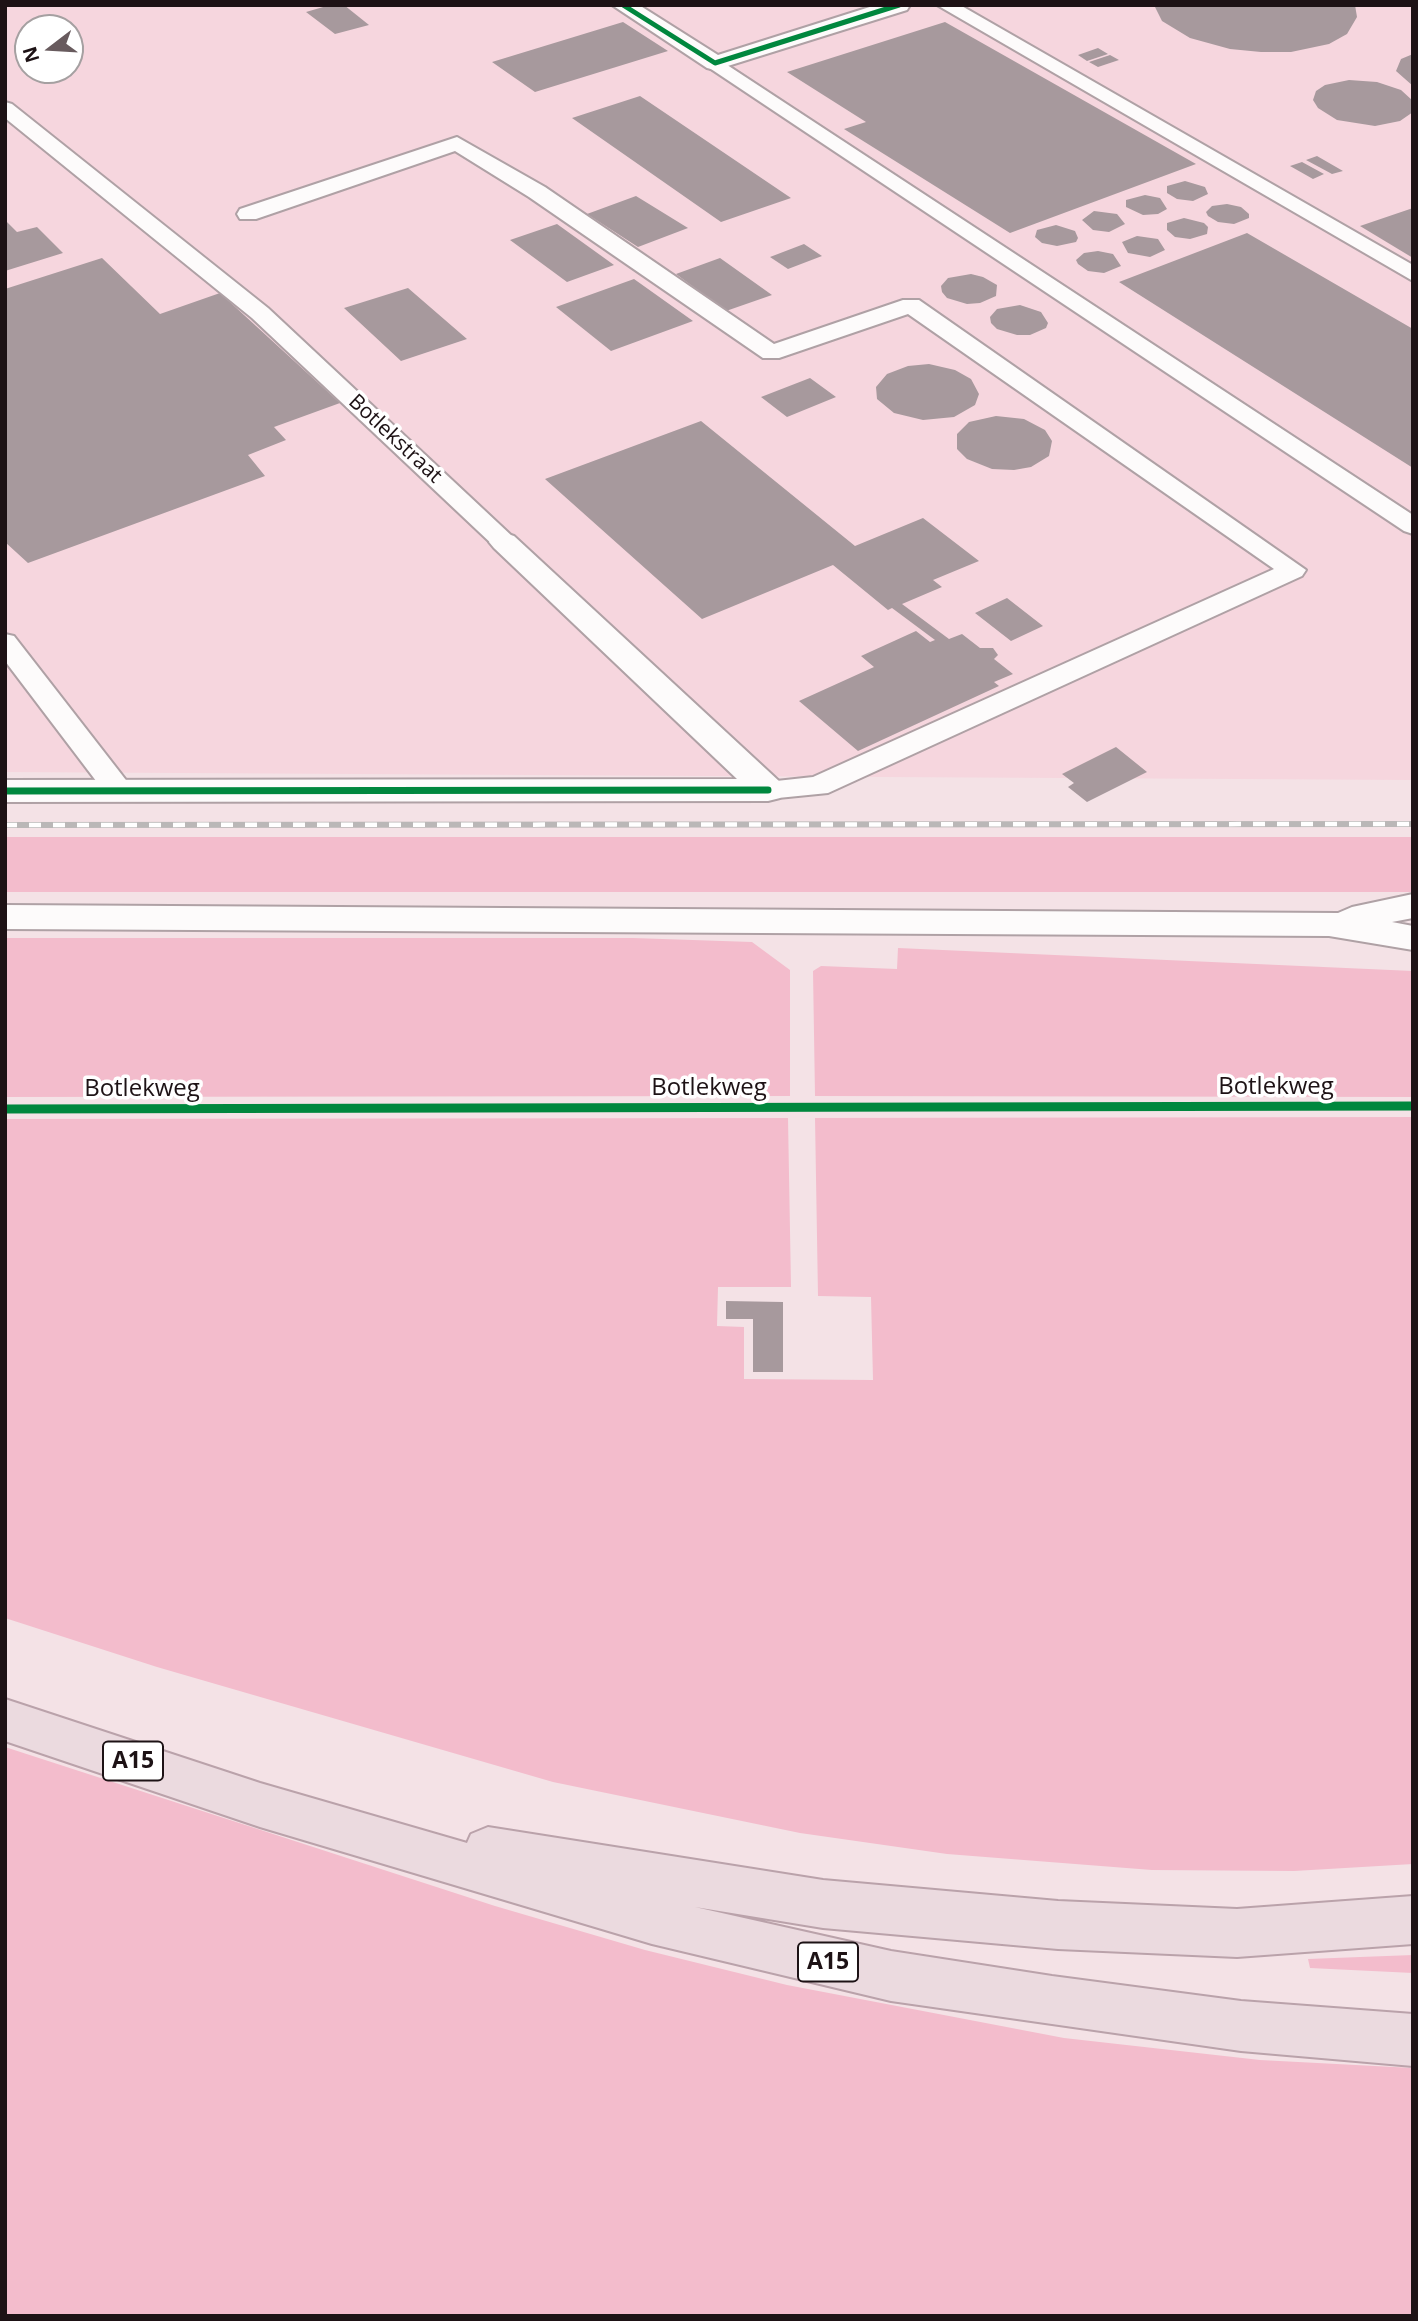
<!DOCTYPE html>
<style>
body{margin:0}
#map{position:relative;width:1418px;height:2321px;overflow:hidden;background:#f4e2e6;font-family:"Open Sans",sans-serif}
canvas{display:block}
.frame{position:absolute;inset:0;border:7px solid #1d1215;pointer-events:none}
.north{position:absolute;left:14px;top:14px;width:70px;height:70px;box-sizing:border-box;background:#fff;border:2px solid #a5a0a1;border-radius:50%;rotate:253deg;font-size:19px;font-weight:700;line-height:28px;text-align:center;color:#1d1215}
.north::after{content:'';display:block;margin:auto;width:24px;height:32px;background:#685b5e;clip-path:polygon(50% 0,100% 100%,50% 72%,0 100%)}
</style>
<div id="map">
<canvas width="1418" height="2321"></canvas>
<div class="frame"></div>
<div class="north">N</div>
</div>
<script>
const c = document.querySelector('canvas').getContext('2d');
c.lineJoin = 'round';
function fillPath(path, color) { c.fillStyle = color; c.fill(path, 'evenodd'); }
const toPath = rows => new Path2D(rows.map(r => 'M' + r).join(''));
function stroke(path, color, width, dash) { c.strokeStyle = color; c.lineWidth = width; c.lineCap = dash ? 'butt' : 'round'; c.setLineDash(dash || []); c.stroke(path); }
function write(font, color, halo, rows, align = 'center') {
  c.font = font + ' "Open Sans",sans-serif'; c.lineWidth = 7; c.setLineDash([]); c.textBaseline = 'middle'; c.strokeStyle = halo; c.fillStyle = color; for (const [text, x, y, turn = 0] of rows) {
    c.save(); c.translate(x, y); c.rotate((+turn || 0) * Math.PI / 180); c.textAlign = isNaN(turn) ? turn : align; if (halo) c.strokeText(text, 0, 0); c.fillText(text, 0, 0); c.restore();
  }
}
const built = toPath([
 [5,5,1413,5,1413,780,5,772],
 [28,28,70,28,70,70,28,70]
]);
const green = toPath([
 [5,837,1413,837,1413,892,5,892],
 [5,938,633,938,752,942,790,970,790,1096,5,1097],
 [898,948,1413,971,1413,1097,815,1096,813,971,821,966,897,969],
 [1413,1117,1413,1864,1294,1871,1152,1870,947,1854,800,1833,553,1782,157,1667,5,1618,5,1119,788,1118,791,1287,718,1287,717,1326,744,1327,744,1379,873,1380,871,1297,818,1296,815,1118],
 [5,1747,495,1906,645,1950,787,1985,1064,2038,1260,2060,1413,2068,1413,2316,5,2316],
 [1413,1955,1413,1973,1310,1968,1308,1959]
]);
const building = toPath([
 [330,5,344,5,369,25,335,34,306,12],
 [1154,5,1355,5,1357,17,1347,34,1329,44,1291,52,1261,52,1230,49,1190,38,1162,21],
 [623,22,668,51,535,92,492,62],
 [945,22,1196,164,1010,233,844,129,866,122,787,72],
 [1098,48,1108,54,1087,61,1078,55],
 [1413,54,1413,86,1396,71,1401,59],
 [1110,55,1119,60,1098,67,1089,62],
 [1349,80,1377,82,1401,90,1413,101,1413,112,1400,121,1375,126,1337,120,1318,108,1313,100,1316,91,1325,85],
 [640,96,791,198,721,222,572,118],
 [1317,156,1343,171,1332,174,1306,160],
 [1302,162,1324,174,1313,179,1290,166],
 [1185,181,1205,187,1208,194,1193,201,1177,199,1167,193,1167,186],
 [1145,195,1160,198,1167,209,1158,214,1143,215,1126,207,1126,200],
 [636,196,688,228,638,247,587,214],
 [1227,204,1241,207,1249,214,1249,218,1234,224,1218,222,1208,216,1206,212,1212,206],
 [1413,208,1413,258,1360,226],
 [1094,211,1117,214,1125,224,1109,232,1093,230,1082,220],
 [1184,218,1204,223,1208,227,1207,234,1190,239,1175,237,1167,230,1167,223],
 [5,220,17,232,37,227,63,253,5,271],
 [557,224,614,265,567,282,510,240],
 [1056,225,1075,231,1078,238,1076,242,1057,246,1042,243,1035,237,1037,230],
 [1247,233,1413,329,1413,468,1119,282],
 [1137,236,1158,239,1165,250,1150,257,1128,253,1122,242],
 [804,244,822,256,788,269,770,257],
 [1098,251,1113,254,1121,266,1104,273,1088,271,1078,264,1076,260,1084,253],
 [102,258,160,314,220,293,340,403,274,427,286,440,248,455,265,476,28,563,5,542,5,289],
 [720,258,772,295,726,311,676,274],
 [971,274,983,277,997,285,996,296,980,303,967,304,947,298,942,292,941,286,948,278],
 [634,279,693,321,611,351,556,307],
 [408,288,467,339,401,361,344,308],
 [1020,305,1041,312,1048,323,1046,328,1030,335,1017,335,997,329,991,323,990,317,997,309],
 [929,364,955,370,971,379,979,394,975,405,954,417,923,420,894,413,877,399,876,387,887,374,908,366],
 [810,378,836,397,787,417,761,397],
 [996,416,1024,419,1045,430,1052,441,1049,456,1031,467,1014,470,992,469,967,459,957,449,957,434,969,422],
 [701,421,855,546,923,518,979,561,933,580,942,587,902,604,949,639,962,634,980,648,993,648,998,655,994,659,1013,674,994,682,999,686,858,751,799,701,874,667,861,656,916,631,930,642,935,640,892,608,888,610,833,565,702,619,545,479],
 [1007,598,1043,626,1011,641,975,613],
 [1116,747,1147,772,1087,802,1068,787,1074,783,1062,774],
 [726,1301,783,1302,783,1372,753,1372,753,1319,726,1319]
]);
const service = toPath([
 [937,5,960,5,1413,265,1413,281,937,5],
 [715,57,1413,515,1413,534,1404,531,708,67,705,63,715,57],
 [5,102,12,104,268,308,513,537,517,542,513,547,495,547,252,318,5,118,5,102],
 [457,137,545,187,774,344,903,300,919,300,1306,570,1302,576,828,793,768,799,758,797,754,790,758,783,813,777,1274,569,908,314,779,358,763,358,529,197,455,151,256,219,240,219,237,214,240,209,457,137],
 [5,634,14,636,129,784,133,791,129,798,119,800,109,798,5,661,5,634]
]);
const minor = toPath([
 [612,5,639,5,718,55,876,5,910,5,907,10,715,70,707,68,612,5],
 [504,533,514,536,780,782,785,790,780,798,768,801,5,802,5,780,737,779,494,548,489,542,494,536,504,533]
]);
const secondary = toPath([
 [1413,894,1413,918,1392,922,1413,926,1413,950,1329,936,5,929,5,905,1338,913,1352,907,1413,894]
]);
const motorway = toPath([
 [5,1699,260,1783,467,1843,471,1834,488,1827,823,1880,1058,1901,1237,1909,1413,1896,1413,1944,1237,1957,1058,1949,823,1928,695,1907,891,1951,1052,1976,1241,2001,1413,2014,1413,2066,1241,2051,891,2001,652,1944,260,1827,5,1741,5,1699]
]);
const rail = toPath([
 [5,825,1413,824]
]);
const cyclewayFar2 = toPath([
 [623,5,715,63,899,5]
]);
const cyclewayFar1 = toPath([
 [5,791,768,790]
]);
const cycleway = toPath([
 [5,1109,1413,1106]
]);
const farStreetnames = [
 ["Botlekstraat",395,439,43]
];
const shields = [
 [133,1761,60],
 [828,1962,60]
];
const shieldNames = [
 ["A15",133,1761],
 ["A15",828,1962]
];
const streetNames = [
 ["Botlekweg",1276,1087],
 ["Botlekweg",709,1088],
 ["Botlekweg",142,1089]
];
fillPath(built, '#f6d6de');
fillPath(green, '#f3bccc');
fillPath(building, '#a7999d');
stroke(service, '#afa1a5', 4);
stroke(minor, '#afa1a5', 4);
stroke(secondary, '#afa1a5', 4);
stroke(motorway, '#baa2aa', 4);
fillPath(service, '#fdfbfb');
fillPath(minor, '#fdfbfb');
fillPath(secondary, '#fdfbfb');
fillPath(motorway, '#ebdadf');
stroke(rail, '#bab7b7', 6);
stroke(rail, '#fff', 4.5, [12]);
stroke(cyclewayFar2, '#00873e', 5);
stroke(cyclewayFar1, '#00873e', 7);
stroke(cycleway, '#00873e', 9);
write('21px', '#1d1215', '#fff', farStreetnames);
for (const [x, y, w] of shields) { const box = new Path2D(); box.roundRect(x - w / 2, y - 19.5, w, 39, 5); c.fillStyle = '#fff'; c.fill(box); stroke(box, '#1d1215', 2); }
write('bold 23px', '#1d1215', null, shieldNames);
write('24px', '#1d1215', '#fff', streetNames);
</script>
